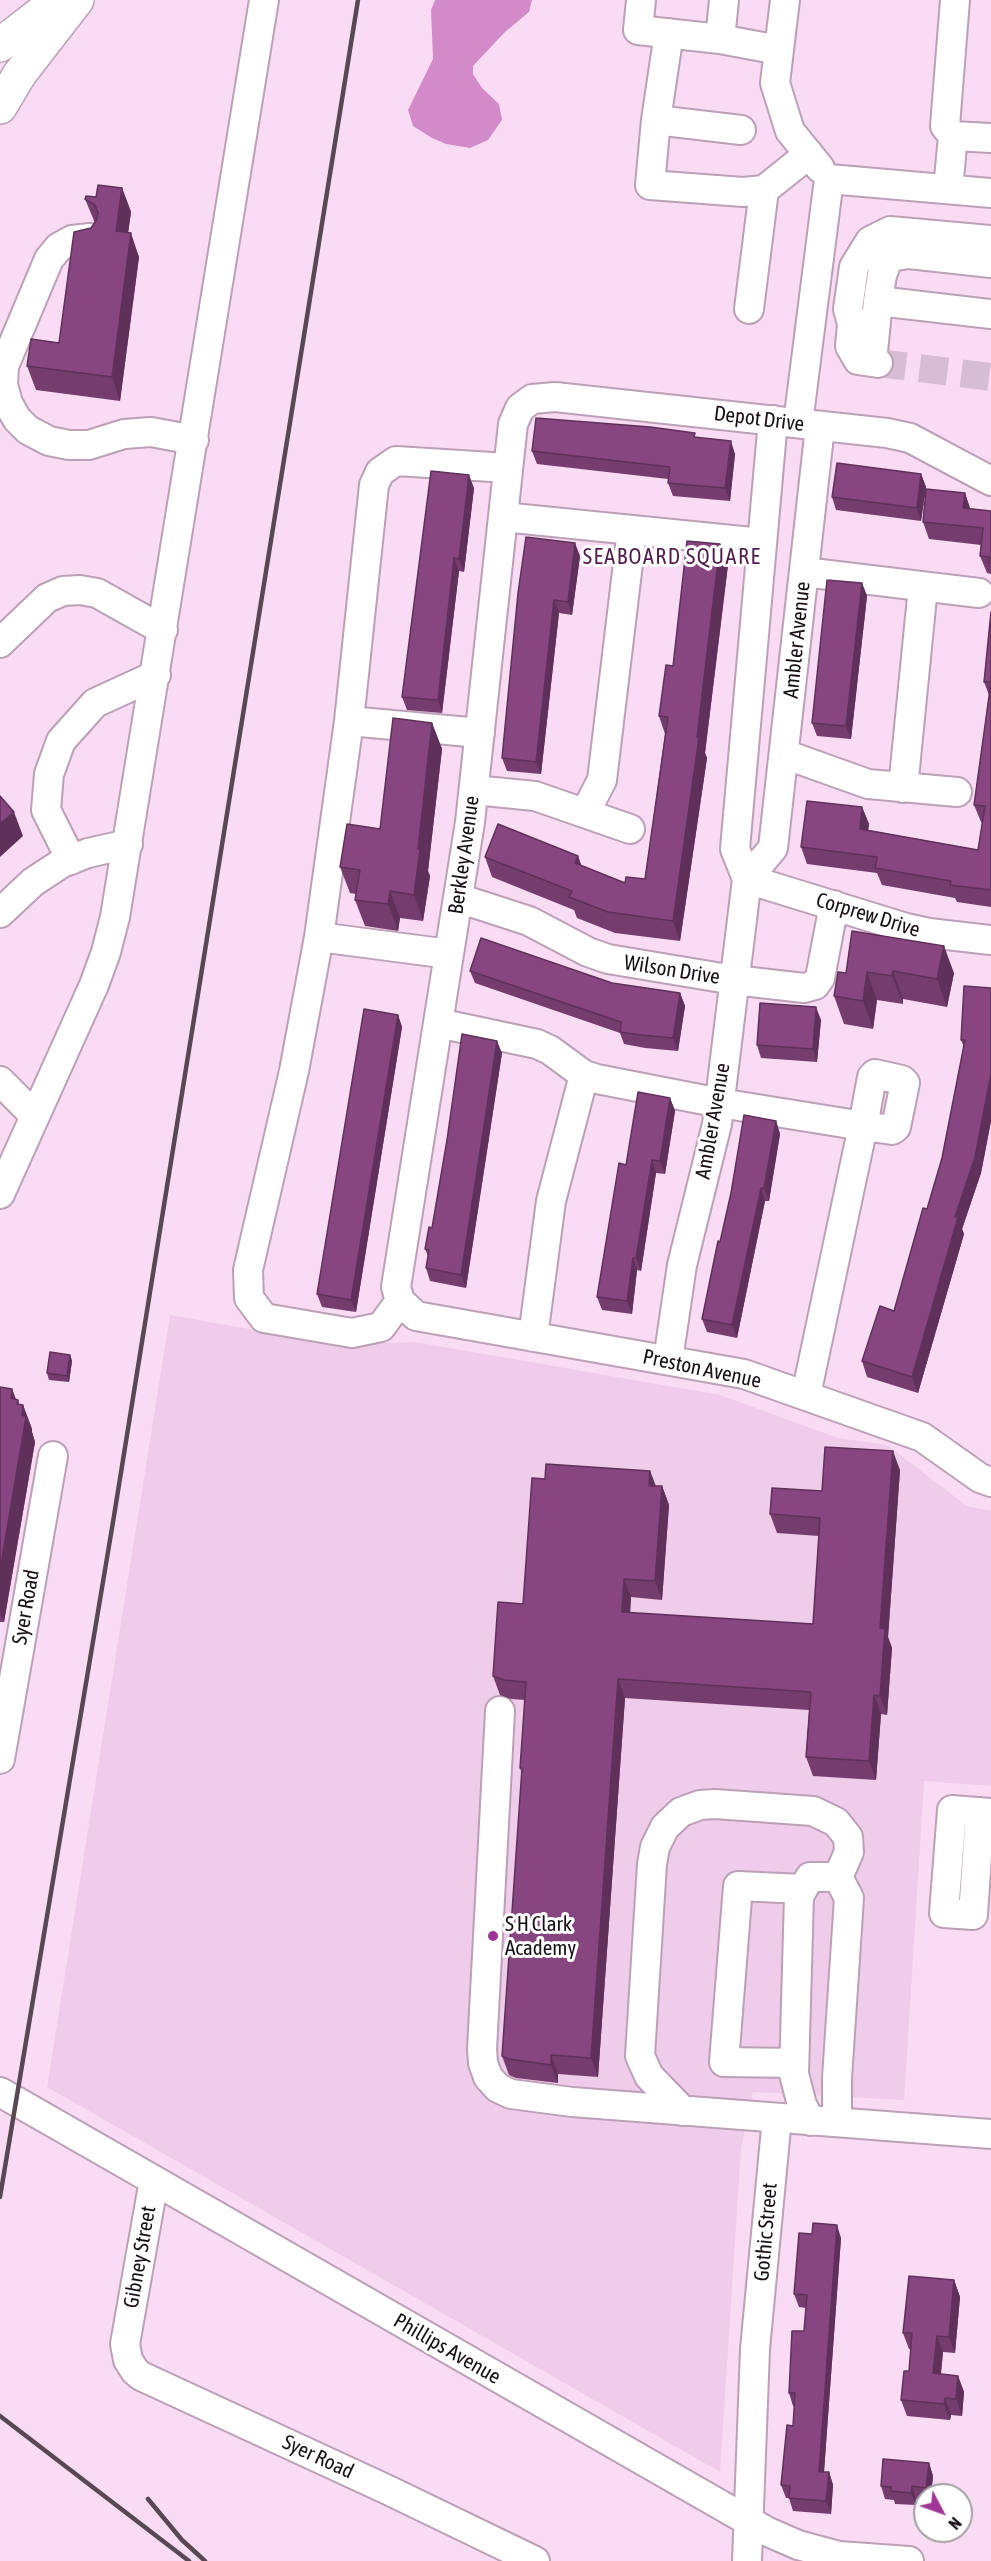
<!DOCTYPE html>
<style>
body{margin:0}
#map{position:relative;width:991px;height:2561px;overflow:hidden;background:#f9dcf4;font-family:"Asap Condensed",sans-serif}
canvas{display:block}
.north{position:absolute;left:913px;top:2483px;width:60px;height:60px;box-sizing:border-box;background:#fff;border:2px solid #a39fa2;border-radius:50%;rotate:131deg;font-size:16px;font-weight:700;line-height:24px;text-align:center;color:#180f17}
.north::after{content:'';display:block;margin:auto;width:21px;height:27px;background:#a03596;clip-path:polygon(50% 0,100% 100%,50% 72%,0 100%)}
</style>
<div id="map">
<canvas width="991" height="2561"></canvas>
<div class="north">N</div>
</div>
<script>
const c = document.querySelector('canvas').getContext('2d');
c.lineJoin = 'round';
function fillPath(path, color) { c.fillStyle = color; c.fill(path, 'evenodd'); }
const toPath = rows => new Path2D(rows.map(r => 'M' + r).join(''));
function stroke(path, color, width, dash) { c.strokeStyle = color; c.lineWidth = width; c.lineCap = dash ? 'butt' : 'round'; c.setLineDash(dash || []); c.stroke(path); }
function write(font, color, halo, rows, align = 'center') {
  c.font = font + ' "Asap Condensed",sans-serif'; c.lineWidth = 6; c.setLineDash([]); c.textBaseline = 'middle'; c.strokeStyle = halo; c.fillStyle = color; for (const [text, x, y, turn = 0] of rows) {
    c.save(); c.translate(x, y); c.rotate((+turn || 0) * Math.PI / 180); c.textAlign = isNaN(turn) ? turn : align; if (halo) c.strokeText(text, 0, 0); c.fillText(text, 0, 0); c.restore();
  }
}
const built = toPath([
 [170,1315,340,1345,415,1342,720,1395,838,1438,887,1445,967,1506,991,1511,991,1786,924,1781,904,2100,753,2092,741,2148,720,2472,47,2087]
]);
const water = toPath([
 [435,0,532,0,529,12,505,32,473,66,473,74,482,88,499,104,502,120,488,140,470,148,446,144,432,138,413,126,408,110,433,59,431,10]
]);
const minorTunnel = toPath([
 [878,363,991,377]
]);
const minor = toPath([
 [641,0,638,30,720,39,779,50],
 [785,0,775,83,790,131,820,168],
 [669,33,656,120,650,185,743,192,764,190,809,154],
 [720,39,724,0],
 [656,120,741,130],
 [953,136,991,138],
 [948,189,953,136,945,126,955,0],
 [90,238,72,240,59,247,49,259,4,366,3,385,8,403,17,419,28,430,49,441,69,445,89,445,124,434,151,432,194,440],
 [991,263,909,254,889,257,882,275,878,301,991,314],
 [749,309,764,190],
 [872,362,878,301],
 [878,363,858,360,850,346,852,324,848,309,854,267,870,241,890,231,991,240],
 [773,420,735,849,747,879,773,848,820,427],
 [798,423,829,179,991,193],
 [503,517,762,543],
 [804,572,979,593],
 [0,643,47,598,63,591,80,590,97,593,163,630],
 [349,721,480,733],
 [784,754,868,784,957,792],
 [903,788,923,587],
 [474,790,535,796,630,829],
 [585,813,602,780,632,530],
 [71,860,46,810,49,774,61,741,95,703,156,675],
 [458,898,529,921,588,952,608,959,734,980,804,988,815,985,820,978,834,905],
 [0,913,33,882,62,863,88,853,128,844],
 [319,937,449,954],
 [438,1023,537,1044,550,1050,584,1075,597,1079,720,1103,863,1126,806,1395],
 [875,1074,902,1080,905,1083,896,1127,892,1130,863,1126,872,1077,875,1074],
 [0,1081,35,1116],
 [0,1194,94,985,106,952,115,917,264,0],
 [400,1301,396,1287,470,822,513,424,520,408,532,399,555,397,887,433,910,438,991,481],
 [400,1301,381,1327,352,1333,264,1318,249,1298,248,1270,294,1071,319,937,349,721,374,485,380,472,396,461,508,468],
 [400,1301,416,1316,744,1374,922,1437,980,1478,991,1482],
 [533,1337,551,1201,584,1075],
 [668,1360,682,1265,717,1124,747,879,906,928,929,933,991,940],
 [500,1711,482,2049,483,2063,488,2077,498,2088,511,2094,572,2102,991,2134],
 [0,1759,53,1456],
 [980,1812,973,1915,944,1913,952,1810,991,1813],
 [794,2063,724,2062,738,1886,803,1889],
 [0,2092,766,2531,798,2545,839,2556,909,2561],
 [683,2111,649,2076,640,2056,652,1864,655,1847,665,1827,681,1812,700,1805,715,1804,813,1811,836,1822,848,1837,849,1852,838,1877],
 [811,2121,802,2105,794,2074,799,1896,810,1877,838,1877,849,1898,837,2078,837,2122],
 [154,2180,125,2344,128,2360,135,2371,141,2376,388,2490,535,2561],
 [747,2561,755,2349,777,2118]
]);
const major = toPath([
 [0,45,58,0]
]);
const highway = toPath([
 [0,107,19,75,77,0]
]);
const rail = toPath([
 [0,2197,113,1522,358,0],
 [0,2416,189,2561],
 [148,2499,182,2540,205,2561]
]);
const wall = toPath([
 [122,188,131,212,128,233,139,257,120,401,36,390,27,366,59,343,91,228,95,223,85,199,96,197],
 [697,437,735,454,730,501,673,496,668,483,668,479,537,464,532,451],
 [921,474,926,487,921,521,836,510,832,497],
 [474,488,464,572,459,571,442,713,407,710,402,697],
 [965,493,970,509,991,511,991,574,987,573,980,556,981,545,929,539,923,522],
 [580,556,572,615,559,613,541,774,507,771,502,758,518,593],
 [728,565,705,753,707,758,680,941,615,933,577,918,574,910,492,877,485,857,578,856,581,865,625,883,645,879,665,734,659,716,673,666],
 [862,583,867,596,851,739,817,736,812,723],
 [991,612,991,907,957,902,955,898,882,885,877,873,807,864,801,847,862,807,869,824,868,830,978,850,982,823,981,822,974,805,989,695,984,682],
 [432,723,442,749,428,871,430,876,423,921,400,918,398,931,365,926,355,900,356,894,350,893,340,867,380,829],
 [852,931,954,973,947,1007,903,999,903,1004,877,1000,873,1029,844,1024,834,996,846,973],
 [470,971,612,983,680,993,685,1006,678,1051,645,1048,624,1044,620,1033,475,983],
 [991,988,991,1121,981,1173,962,1229,964,1234,918,1393,867,1377,862,1361,894,1311,927,1209,942,1158,964,1047,961,1040],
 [398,1015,402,1027,356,1312,322,1307,317,1294],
 [821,1020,817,1062,761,1058,757,1045],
 [502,1053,466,1288,430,1281,426,1268,428,1256,425,1249,432,1228],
 [670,1098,675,1111,665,1174,656,1173,641,1271,637,1270,632,1314,602,1310,597,1297,626,1165],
 [776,1121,780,1134,769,1201,765,1201,737,1338,707,1332,702,1319,720,1242],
 [70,1355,72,1361,69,1382,49,1380,47,1373],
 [0,1387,12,1389,16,1399,19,1404,23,1405,32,1429,32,1432,35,1442,4,1622,0,1622],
 [900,1470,888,1637,892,1648,887,1715,881,1714,876,1780,813,1776,806,1757,809,1710,625,1698,598,2077,558,2074,558,2083,516,2078,509,2075,502,2056,522,1774,520,1768,525,1700,511,1699,500,1695,493,1676,523,1604,545,1479,650,1471,656,1486,662,1486,669,1505,662,1600,631,1597,630,1613,813,1624,819,1536,777,1533,770,1514,822,1491],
 [841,2238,824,2472,829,2472,833,2485,831,2514,793,2511,789,2498,786,2498,781,2485,793,2426,795,2406,793,2406,789,2393,804,2331,806,2308,799,2307,794,2294],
 [954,2280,960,2297,955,2353,943,2352,941,2374,958,2376,964,2392,962,2416,951,2415,950,2420,907,2416,901,2400,909,2371,911,2349,909,2349,903,2333],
 [929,2463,933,2476,931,2495,925,2495,925,2500,916,2499,916,2505,895,2504,894,2500,885,2499,881,2486]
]);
const shadedWall = toPath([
 [122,188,131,212,125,255,116,231],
 [131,233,139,257,120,401,112,377],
 [731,441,735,454,730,501,725,488],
 [921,474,926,487,921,521,917,508],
 [469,475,474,488,464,572,459,559],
 [965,493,971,511,963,508],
 [575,543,580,556,572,615,568,602],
 [720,544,728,565,705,753,707,758,680,941,673,921,697,737],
 [454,558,459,571,442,713,438,700],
 [862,583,867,596,851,739,846,726],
 [554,600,559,613,541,774,536,762],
 [432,723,442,749,428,871,430,876,423,921,414,895,418,849],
 [862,807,869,824,866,846,860,829],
 [14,812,23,836,0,857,0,824],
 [578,856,585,876,575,863],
 [390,891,400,918,398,931,388,904],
 [944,946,954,973,947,1007,937,979],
 [893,971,903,999,903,1004,892,976],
 [867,972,877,1000,873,1029,863,1001],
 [680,993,685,1006,678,1051,673,1038],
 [816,1007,821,1020,817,1062,813,1049],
 [398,1015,402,1027,356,1312,351,1300],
 [497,1041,502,1053,466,1288,461,1275],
 [991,1074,991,1121,981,1173,962,1229,964,1234,918,1393,912,1377,955,1217],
 [670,1098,675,1111,665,1174,660,1161],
 [776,1121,780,1134,769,1201,764,1188],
 [652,1160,656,1173,641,1271,636,1258],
 [761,1188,765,1201,737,1338,732,1325],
 [633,1258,637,1270,632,1314,627,1301],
 [70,1355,72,1361,69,1382,67,1376],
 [12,1389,17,1403,18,1400,22,1413,23,1405,32,1429,32,1432,35,1442,4,1622,0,1611,0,1570,11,1398],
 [893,1451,900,1470,888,1637,892,1648,887,1715,880,1696,880,1628],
 [650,1471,657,1490,649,1486],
 [662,1486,669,1505,662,1600,655,1581],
 [624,1579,631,1597,629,1631,622,1612],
 [618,1679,625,1698,598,2077,591,2058],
 [874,1695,881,1714,876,1780,869,1761],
 [551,2055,558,2074,558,2083,551,2065],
 [837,2225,841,2238,823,2485,819,2472],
 [954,2280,960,2297,955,2353,949,2337],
 [937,2336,943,2352,939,2390,933,2373],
 [958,2376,964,2392,962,2416,956,2399],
 [945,2398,951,2415,950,2420,944,2404],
 [929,2463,933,2476,931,2495,929,2495,926,2488],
 [829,2472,833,2485,831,2514,826,2501],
 [912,2486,916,2499,916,2505,911,2493]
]);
const building = toPath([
 [98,185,122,188,116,231,131,233,112,377,27,366,31,339,59,343,74,232,91,228,96,221,98,213,95,205,85,199,86,196,96,197,98,185],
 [536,418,650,427,695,433,694,437,731,441,725,488,668,483,670,467,532,451,536,418],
 [837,463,921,474,917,508,832,497,837,463],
 [431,471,469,475,459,559,454,558,438,700,402,697,431,471],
 [926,489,965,493,963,508,991,511,991,563,989,563,989,557,980,556,983,528,923,522,926,489],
 [526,537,575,543,568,602,554,600,536,762,502,758,518,593,526,537],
 [687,541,720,544,697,737,699,737,673,921,608,912,569,897,572,891,485,857,498,824,578,856,575,863,625,883,626,877,645,879,668,717,659,716,666,665,673,666,687,541],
 [827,580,862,583,846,726,812,723,827,580],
 [991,612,991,890,950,885,951,881,875,868,877,857,801,847,807,801,862,807,860,829,978,850,985,806,974,805,991,682,984,682,991,612],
 [393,718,432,723,418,849,420,849,414,895,390,891,388,904,355,900,360,870,340,867,347,824,380,829,393,718],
 [0,796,14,812,0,824,0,796],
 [852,931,944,946,937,979,893,971,892,976,867,972,863,1001,834,996,838,972,846,973,852,931],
 [481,938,612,983,680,993,673,1038,641,1035,620,1032,621,1022,470,971,481,938],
 [964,986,991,988,991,1074,975,1157,955,1217,958,1217,912,1377,862,1361,880,1306,894,1311,923,1208,927,1209,942,1158,965,1040,961,1040,964,986],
 [760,1003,816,1007,813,1049,757,1045,760,1003],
 [364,1009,398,1015,351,1300,317,1294,364,1009],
 [462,1034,497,1041,461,1275,426,1268,429,1250,425,1249,429,1227,432,1228,447,1140,462,1034],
 [638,1092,670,1098,660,1161,652,1160,636,1258,633,1258,627,1301,597,1297,619,1163,626,1165,638,1092],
 [744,1115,776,1121,764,1188,761,1188,732,1325,702,1319,718,1241,720,1242,731,1193,744,1115],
 [50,1352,70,1355,67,1376,47,1373,50,1352],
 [0,1387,12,1389,11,1398,18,1400,17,1404,23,1405,22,1415,26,1417,0,1570,0,1387],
 [825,1447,893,1451,880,1628,885,1629,880,1696,874,1695,869,1761,806,1757,811,1692,618,1679,591,2058,551,2055,551,2065,509,2059,502,2056,522,1768,520,1768,526,1682,504,1680,493,1676,498,1602,523,1604,532,1478,545,1479,546,1464,650,1471,649,1486,662,1486,655,1581,624,1579,622,1612,813,1624,820,1518,770,1514,772,1488,822,1491,825,1447],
 [813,2223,837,2225,819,2472,829,2472,826,2501,789,2498,790,2486,781,2485,787,2425,793,2426,795,2393,789,2393,792,2331,804,2331,807,2295,794,2294,799,2233,812,2234,813,2223],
 [909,2276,954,2280,949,2337,937,2336,933,2373,958,2376,956,2399,945,2398,944,2404,901,2400,904,2371,909,2371,912,2333,903,2333,909,2276],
 [883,2459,929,2463,926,2488,912,2486,911,2493,891,2491,891,2487,881,2486,883,2459]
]);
const markers = [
 [493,1936,6,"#a03596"]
];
const streetNames = [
 ["Depot Drive",759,419,7],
 ["Ambler Avenue",797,640,-84],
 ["Berkley Avenue",464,855,-82],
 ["Corprew Drive",868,915,17],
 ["Wilson Drive",672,970,9],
 ["Ambler Avenue",713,1121,-80],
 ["Preston Avenue",702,1369,12],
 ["Syer Road",26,1607,-80],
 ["Gothic Street",766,2232,-85],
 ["Gibney Street",140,2257,-80],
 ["Phillips Avenue",447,2349,30],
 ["Syer Road",318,2457,25]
];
const poiNames = [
 ["S H Clark",505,1924],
 ["Academy",505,1948]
];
const neighbourhoodNames = [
 ["SEABOARD SQUARE",672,557]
];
fillPath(built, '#efcce9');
fillPath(water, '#d28bc8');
stroke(minorTunnel, '#d7bdd3', 28, [28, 14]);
stroke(minor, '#bba0b6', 32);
stroke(major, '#bba0b6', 36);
stroke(highway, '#bba0b6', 36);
stroke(minor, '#fff', 28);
stroke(major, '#fff', 33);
stroke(highway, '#fff', 33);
stroke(rail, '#574854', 4.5);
fillPath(wall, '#753c6e');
fillPath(shadedWall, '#5f315a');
fillPath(building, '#884680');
stroke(building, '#5f315a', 1.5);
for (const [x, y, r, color] of markers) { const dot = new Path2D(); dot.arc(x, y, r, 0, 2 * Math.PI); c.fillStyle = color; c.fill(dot); stroke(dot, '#fff', 2); }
write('21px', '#180f17', '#fff', streetNames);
write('21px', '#180f17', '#fff', poiNames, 'left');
c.letterSpacing = '1.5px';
write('22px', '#521e4c', '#fff', neighbourhoodNames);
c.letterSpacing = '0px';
</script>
